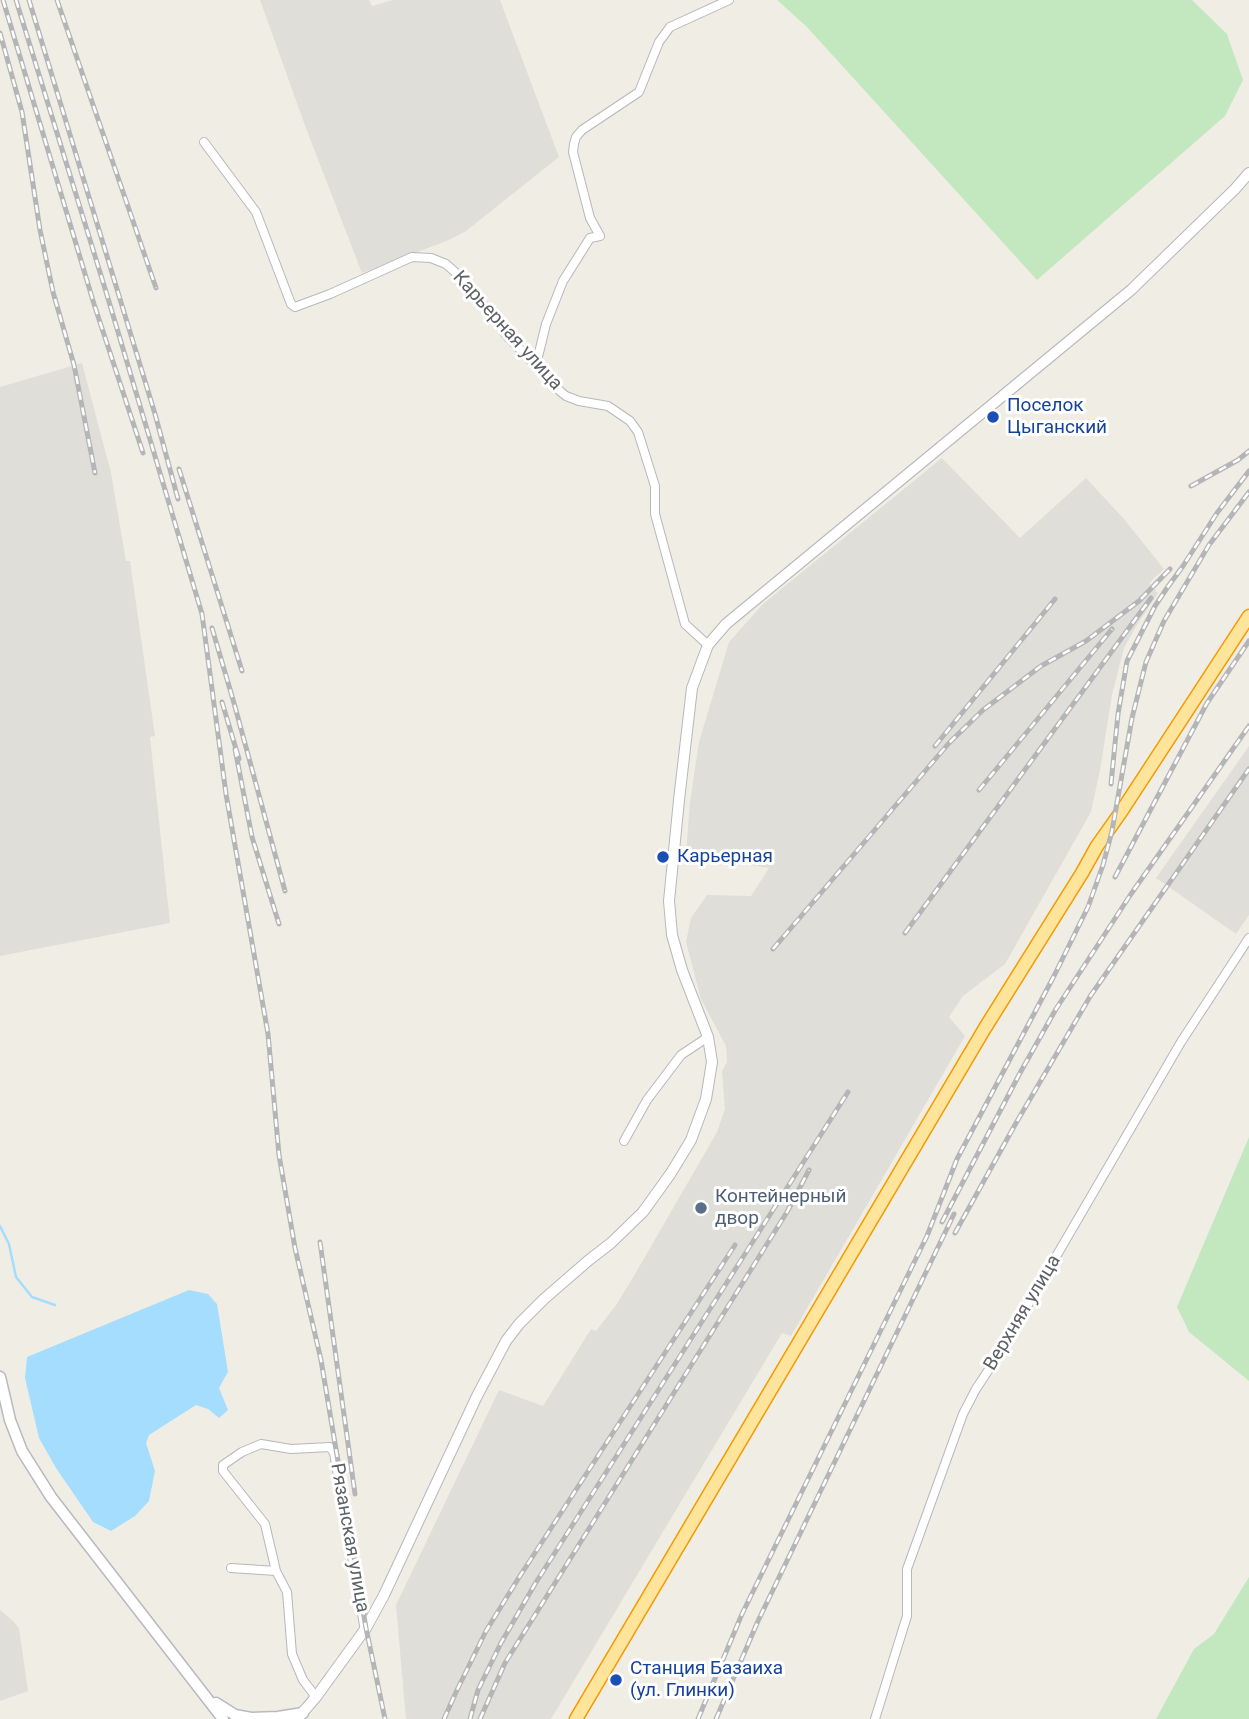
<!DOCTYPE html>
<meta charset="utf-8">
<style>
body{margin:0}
canvas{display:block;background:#f0ede5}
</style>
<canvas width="1249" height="1719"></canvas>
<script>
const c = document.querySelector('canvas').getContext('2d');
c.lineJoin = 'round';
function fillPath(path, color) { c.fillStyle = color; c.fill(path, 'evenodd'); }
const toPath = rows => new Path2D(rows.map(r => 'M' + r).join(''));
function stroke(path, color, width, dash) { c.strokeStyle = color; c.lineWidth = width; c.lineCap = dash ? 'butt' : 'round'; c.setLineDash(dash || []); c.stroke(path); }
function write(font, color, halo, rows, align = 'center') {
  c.font = font + ' Roboto,sans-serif'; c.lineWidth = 6; c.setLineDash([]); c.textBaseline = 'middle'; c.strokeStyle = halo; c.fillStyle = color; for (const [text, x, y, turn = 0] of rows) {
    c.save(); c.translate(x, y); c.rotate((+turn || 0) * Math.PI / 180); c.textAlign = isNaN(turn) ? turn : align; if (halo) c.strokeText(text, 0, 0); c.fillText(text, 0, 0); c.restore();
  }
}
const industrial = toPath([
 [260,0,369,0,372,6,393,0,500,0,559,157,466,231,449,240,362,273,307,131],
 [82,363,111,473,126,561,130,561,155,736,150,737,170,923,0,956,0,387],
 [942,458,1020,538,1086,478,1124,519,1164,569,1149,583,1158,593,1137,625,1124,648,1112,695,1100,770,1091,812,1005,964,963,996,949,1017,965,1036,791,1336,782,1333,551,1719,406,1719,396,1605,499,1390,543,1406,591,1329,596,1331,616,1305,631,1281,717,1132,725,1109,722,1071,727,1062,726,1046,701,999,686,942,691,918,707,895,751,896,769,868,686,854,690,802,699,742,729,642,763,604],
 [1249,746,1249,915,1236,934,1156,878],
 [0,1610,12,1620,19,1628,28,1691,0,1701]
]);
const green = toPath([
 [777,0,1192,0,1227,34,1243,80,1225,116,1037,280,806,26],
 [1249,1137,1249,1381,1189,1332,1177,1307],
 [1249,1577,1249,1719,1156,1719,1194,1649,1214,1634]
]);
const water = toPath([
 [189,1290,208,1294,217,1304,228,1372,219,1388,228,1410,219,1418,208,1409,196,1405,149,1435,146,1443,155,1471,149,1501,135,1516,111,1531,93,1522,56,1468,39,1438,25,1378,27,1357]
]);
const stream = toPath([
 [0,1226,9,1244,16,1277,32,1297,55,1305]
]);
const minor = toPath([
 [204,142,256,212,291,304,295,307,330,294,412,257,431,258,446,264,465,281,507,336,561,392,566,396,579,401,608,406,630,421,638,432,655,486,655,514,685,624,708,645],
 [536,365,546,324,563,281,590,238,600,236,590,218,573,152,574,144,576,137,582,130,639,92,659,42,670,27,729,0],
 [624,1141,647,1100,681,1055,708,1037],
 [231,1568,276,1571,287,1592,292,1654,303,1680,316,1697],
 [276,1571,265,1524,223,1471,223,1465,242,1452,261,1444,291,1449,330,1447,334,1453,365,1631],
 [875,1719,907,1616,907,1569,963,1414,976,1389,1001,1351,1181,1042,1249,938]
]);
const tertiary = toPath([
 [297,1719,316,1697,366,1628,384,1595,477,1396,506,1341,519,1324,544,1299,589,1260,611,1243,643,1212,671,1173,691,1140,706,1099,712,1062,708,1037,682,970,672,935,669,901,679,800,692,688,708,645,726,624,1131,290,1235,189,1249,173]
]);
const secondary = toPath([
 [0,1377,10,1420,22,1451,51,1497,223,1719],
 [216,1703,235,1715,251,1718,278,1717,303,1713]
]);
const trunk = toPath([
 [576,1719,985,1028,1082,873,1097,846,1121,812,1249,616]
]);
const rail = toPath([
 [3,0,94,304,143,453],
 [16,0,107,295,202,614,226,794,268,1034,279,1155,295,1248,321,1360,366,1628,385,1719],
 [29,0,155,414,178,499],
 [57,0,156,288],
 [0,33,22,112,40,230,53,292,74,365,95,473],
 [179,469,242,671],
 [1191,486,1238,460,1249,451],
 [212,628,234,703,285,891],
 [222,702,239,759],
 [935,746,1055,599],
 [235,749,252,837,279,924],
 [1111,784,1118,714,1127,661,1155,606,1167,588,1183,566,1217,513,1249,471],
 [979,790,1112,629],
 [1115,877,1207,703,1249,641],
 [905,933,1151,598],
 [773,949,949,743,983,710,1041,666,1086,641,1139,601,1170,569],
 [942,1222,1020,1073,1056,1009,1131,894,1249,726],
 [955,1233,1016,1123,1091,995,1249,769],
 [320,1242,355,1494],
 [444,1719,457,1690,486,1631,518,1579,735,1245],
 [470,1719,478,1690,501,1643,535,1584,848,1092],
 [480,1719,505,1663,787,1212,809,1170],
 [698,1719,742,1614,927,1236,957,1159,1054,976,1088,907,1103,865,1112,831,1132,718,1146,662,1164,621,1209,545,1249,492],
 [716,1719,758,1621,954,1214]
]);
const markers = [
 [993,417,7,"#1a4fb4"],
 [663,857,7,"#1a4fb4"],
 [701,1208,7,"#5c6f8a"],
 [616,1680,7,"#1a4fb4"]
];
const streetNames = [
 ["Карьерная улица",507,331,48],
 ["Верхняя улица",1023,1313,-59],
 ["Рязанская улица",349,1538,80]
];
const transitNames = [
 ["Поселок",1007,406],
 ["Цыганский",1007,428],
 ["Карьерная",677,857],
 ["Станция Базаиха",630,1669],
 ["(ул. Глинки)",630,1691]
];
const serviceNames = [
 ["Контейнерный",715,1197],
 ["двор",715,1219]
];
fillPath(industrial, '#e0ded9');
fillPath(green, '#c3e8c0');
fillPath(water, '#a5ddff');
stroke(stream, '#a5ddff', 2.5);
stroke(minor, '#b5b8bc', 10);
stroke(tertiary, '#b5b8bc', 12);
stroke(secondary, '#b6babf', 13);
stroke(trunk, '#f49a00', 15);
stroke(minor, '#fff', 8);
stroke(tertiary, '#fff', 10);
stroke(secondary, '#fff', 10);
stroke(trunk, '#ffe49b', 12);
stroke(rail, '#b4b5b6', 5);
stroke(rail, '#fff', 2.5, [8]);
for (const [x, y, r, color] of markers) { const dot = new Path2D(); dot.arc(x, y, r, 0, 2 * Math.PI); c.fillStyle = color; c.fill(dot); stroke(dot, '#fff', 2.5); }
write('19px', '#5c6166', '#fff', streetNames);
write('19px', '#164399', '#fff', transitNames, 'left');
write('19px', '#4e5e75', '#fff', serviceNames, 'left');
</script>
